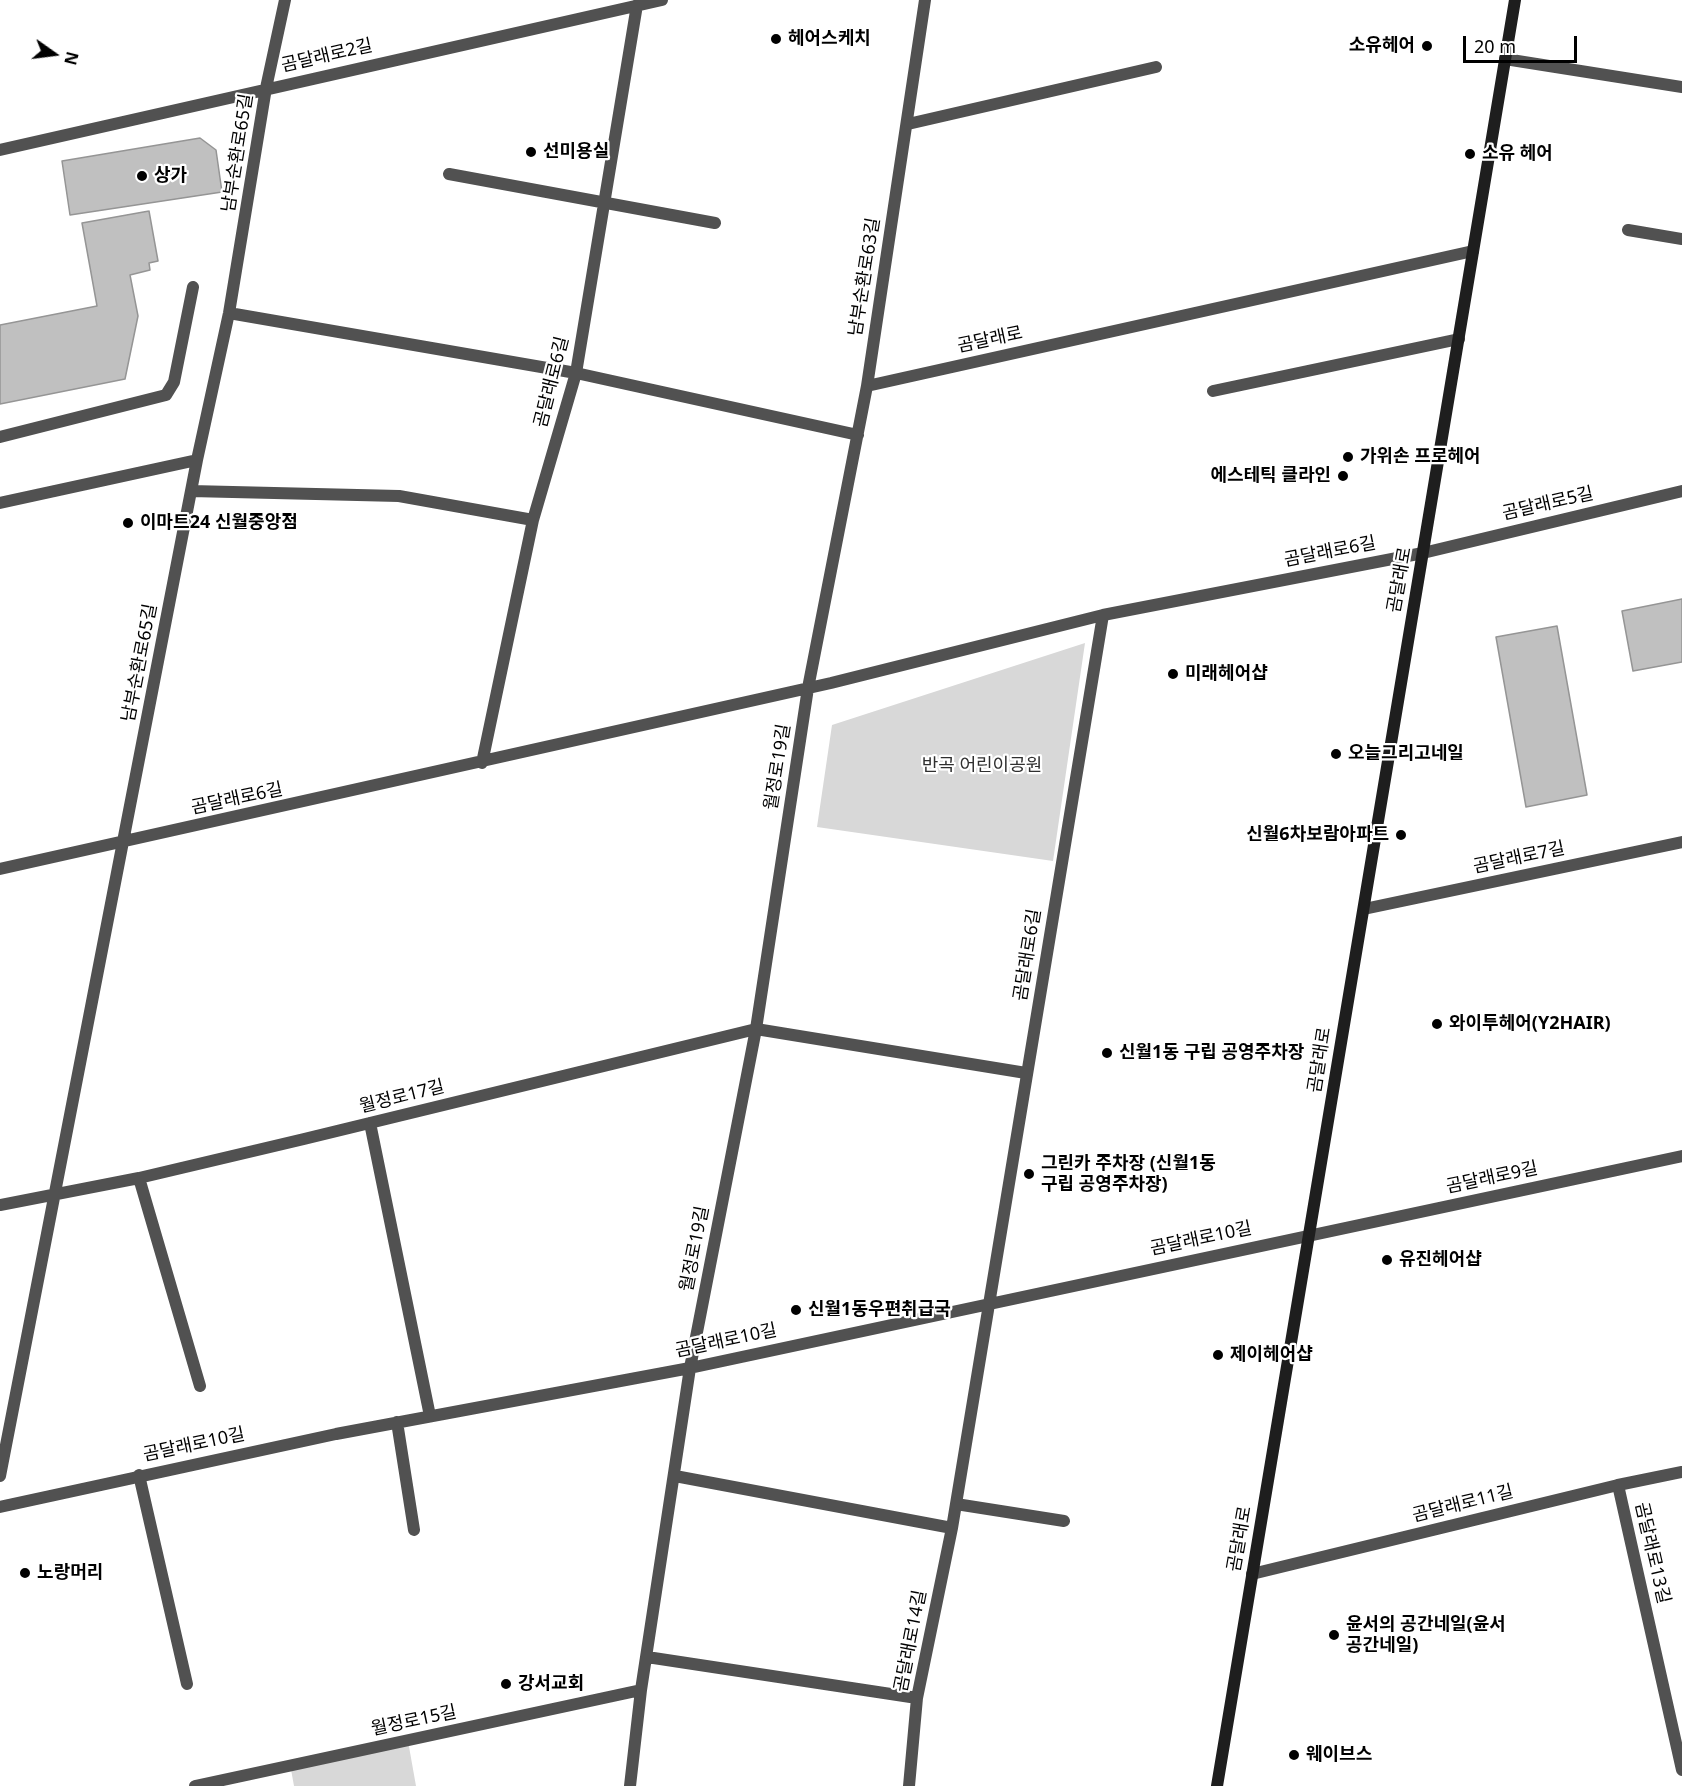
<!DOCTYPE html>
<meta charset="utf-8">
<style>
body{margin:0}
#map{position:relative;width:1682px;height:1786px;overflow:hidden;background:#fff;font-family:"Noto Sans",sans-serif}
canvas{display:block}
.north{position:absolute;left:24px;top:24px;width:60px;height:60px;-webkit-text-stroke:4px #fff;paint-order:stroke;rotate:104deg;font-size:16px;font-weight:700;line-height:24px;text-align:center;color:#000}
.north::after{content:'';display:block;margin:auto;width:21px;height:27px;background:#000;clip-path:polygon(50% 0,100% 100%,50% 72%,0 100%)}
.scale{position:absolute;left:1463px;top:36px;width:114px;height:27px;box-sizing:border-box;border:3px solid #000;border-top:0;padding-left:8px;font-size:18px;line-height:21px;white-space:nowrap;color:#000;-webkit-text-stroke:4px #fff;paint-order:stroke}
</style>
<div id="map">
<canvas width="1682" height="1786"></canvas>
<div class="north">N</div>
<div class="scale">20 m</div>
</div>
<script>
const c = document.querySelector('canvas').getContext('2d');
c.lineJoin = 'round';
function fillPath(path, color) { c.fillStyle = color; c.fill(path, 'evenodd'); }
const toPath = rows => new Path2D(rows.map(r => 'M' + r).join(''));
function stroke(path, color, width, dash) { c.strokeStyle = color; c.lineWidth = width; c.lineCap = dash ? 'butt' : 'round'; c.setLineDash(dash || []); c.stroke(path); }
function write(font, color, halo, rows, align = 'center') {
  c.font = font + ' "Noto Sans","Noto Sans KR",sans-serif'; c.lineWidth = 4.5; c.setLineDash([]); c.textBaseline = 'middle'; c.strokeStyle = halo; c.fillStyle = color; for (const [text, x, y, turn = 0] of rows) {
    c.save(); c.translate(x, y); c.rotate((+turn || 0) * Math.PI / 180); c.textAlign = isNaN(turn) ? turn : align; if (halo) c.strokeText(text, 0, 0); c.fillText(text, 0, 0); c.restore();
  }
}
const green = toPath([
 [1085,643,1053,861,817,827,832,725],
 [408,1741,416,1786,294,1786,290,1764]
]);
const building = toPath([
 [200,138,216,150,222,192,70,215,62,161,200,138],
 [149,211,158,261,149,263,150,270,130,275,138,316,125,379,0,404,0,325,97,306,82,223,149,211],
 [1682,599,1682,662,1633,671,1622,611,1682,599],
 [1557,626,1587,795,1526,807,1496,637,1557,626]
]);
const lane = toPath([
 [0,437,166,395,174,382,193,287],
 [1618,1485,1682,1770]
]);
const street = toPath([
 [1505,59,1682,87],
 [908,124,1156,67],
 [0,150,662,0],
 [449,174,715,223],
 [1628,230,1682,239],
 [229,313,576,373,858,435],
 [867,386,1473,251],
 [1213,391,1459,339],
 [191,491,399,496,533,520],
 [0,503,197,460],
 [482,763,533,520,576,373,637,5],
 [0,869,831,683,1103,615,1423,553,1682,491],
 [1364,909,1682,842],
 [370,1123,430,1416],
 [139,1178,200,1386],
 [0,1205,139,1178,304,1139,756,1029,1026,1073],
 [397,1422,414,1530],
 [139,1475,187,1684],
 [0,1476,197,460,229,313,266,88,285,0],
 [675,1476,952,1528],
 [956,1504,1064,1521],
 [0,1507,336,1434,690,1368,1682,1156],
 [1252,1574,1618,1485,1682,1472],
 [647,1657,917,1698],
 [195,1786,641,1690],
 [630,1786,641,1690,690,1368,756,1029,808,688,867,386,925,0],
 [909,1786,917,1698,952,1528,1103,615]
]);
const secondary = toPath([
 [1217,1786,1515,0]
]);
const markers = [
 [776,39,6,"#000"],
 [1427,46,6,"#000"],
 [531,152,6,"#000"],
 [1470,154,6,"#000"],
 [142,176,6,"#000"],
 [1348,457,6,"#000"],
 [1343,476,6,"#000"],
 [128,523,6,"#000"],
 [1173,674,6,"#000"],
 [1336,754,6,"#000"],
 [1401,835,6,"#000"],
 [1437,1024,6,"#000"],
 [1107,1053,6,"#000"],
 [1029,1174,6,"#000"],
 [1387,1260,6,"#000"],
 [796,1310,6,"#000"],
 [1218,1355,6,"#000"],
 [25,1573,6,"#000"],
 [1334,1635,6,"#000"],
 [506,1684,6,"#000"],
 [1294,1755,6,"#000"]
];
const poiNames = [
 ["헤어스케치",788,39],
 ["소유헤어",1415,46,"right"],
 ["선미용실",543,152],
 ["소유 헤어",1482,154],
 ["상가",154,176],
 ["가위손 프로헤어",1360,457],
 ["에스테틱 클라인",1331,476,"right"],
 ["이마트24 신월중앙점",140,523],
 ["미래헤어샵",1185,674],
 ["오늘그리고네일",1348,754],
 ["신월6차보람아파트",1389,835,"right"],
 ["와이투헤어(Y2HAIR)",1449,1024],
 ["신월1동 구립 공영주차장",1119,1053],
 ["그린카 주차장 (신월1동",1041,1164],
 ["구립 공영주차장)",1041,1185],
 ["유진헤어샵",1399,1260],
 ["신월1동우편취급국",808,1310],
 ["제이헤어샵",1230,1355],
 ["노랑머리",37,1573],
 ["윤서의 공간네일(윤서",1346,1625],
 ["공간네일)",1346,1646],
 ["강서교회",518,1684],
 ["웨이브스",1306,1755]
];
const streetNames = [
 ["곰달래로2길",327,56,-13],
 ["남부순환로65길",238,153,-81],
 ["남부순환로63길",865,277,-81],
 ["곰달래로",990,340,-12],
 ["곰달래로6길",552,382,-76],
 ["곰달래로5길",1548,504,-13],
 ["곰달래로6길",1330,552,-11],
 ["곰달래로",1400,580,-80],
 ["남부순환로65길",140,663,-79],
 ["월정로19길",778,767,-81],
 ["곰달래로6길",237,799,-12],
 ["곰달래로7길",1519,858,-12],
 ["곰달래로6길",1028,955,-81],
 ["곰달래로",1320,1060,-81],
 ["월정로17길",402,1097,-14],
 ["곰달래로9길",1492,1178,-12],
 ["곰달래로10길",1201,1239,-12],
 ["월정로19길",695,1249,-79],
 ["곰달래로10길",726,1341,-12],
 ["곰달래로10길",194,1445,-12],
 ["곰달래로11길",1463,1504,-14],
 ["곰달래로",1240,1539,-80],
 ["곰달래로13길",1652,1553,77],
 ["곰달래로14길",911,1641,-79],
 ["월정로15길",414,1721,-12]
];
const parkNames = [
 ["반곡 어린이공원",982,766]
];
fillPath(green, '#d8d8d8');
fillPath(building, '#c0c0c0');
stroke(building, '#959595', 1.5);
stroke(lane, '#515151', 12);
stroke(street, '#515151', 12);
stroke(secondary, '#1e1e1e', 12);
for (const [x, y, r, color] of markers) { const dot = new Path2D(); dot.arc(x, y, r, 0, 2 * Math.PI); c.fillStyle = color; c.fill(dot); stroke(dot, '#fff', 2); }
write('bold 18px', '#000', '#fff', poiNames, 'left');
write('18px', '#000', '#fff', streetNames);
write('18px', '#2f2f2f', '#fff', parkNames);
</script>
